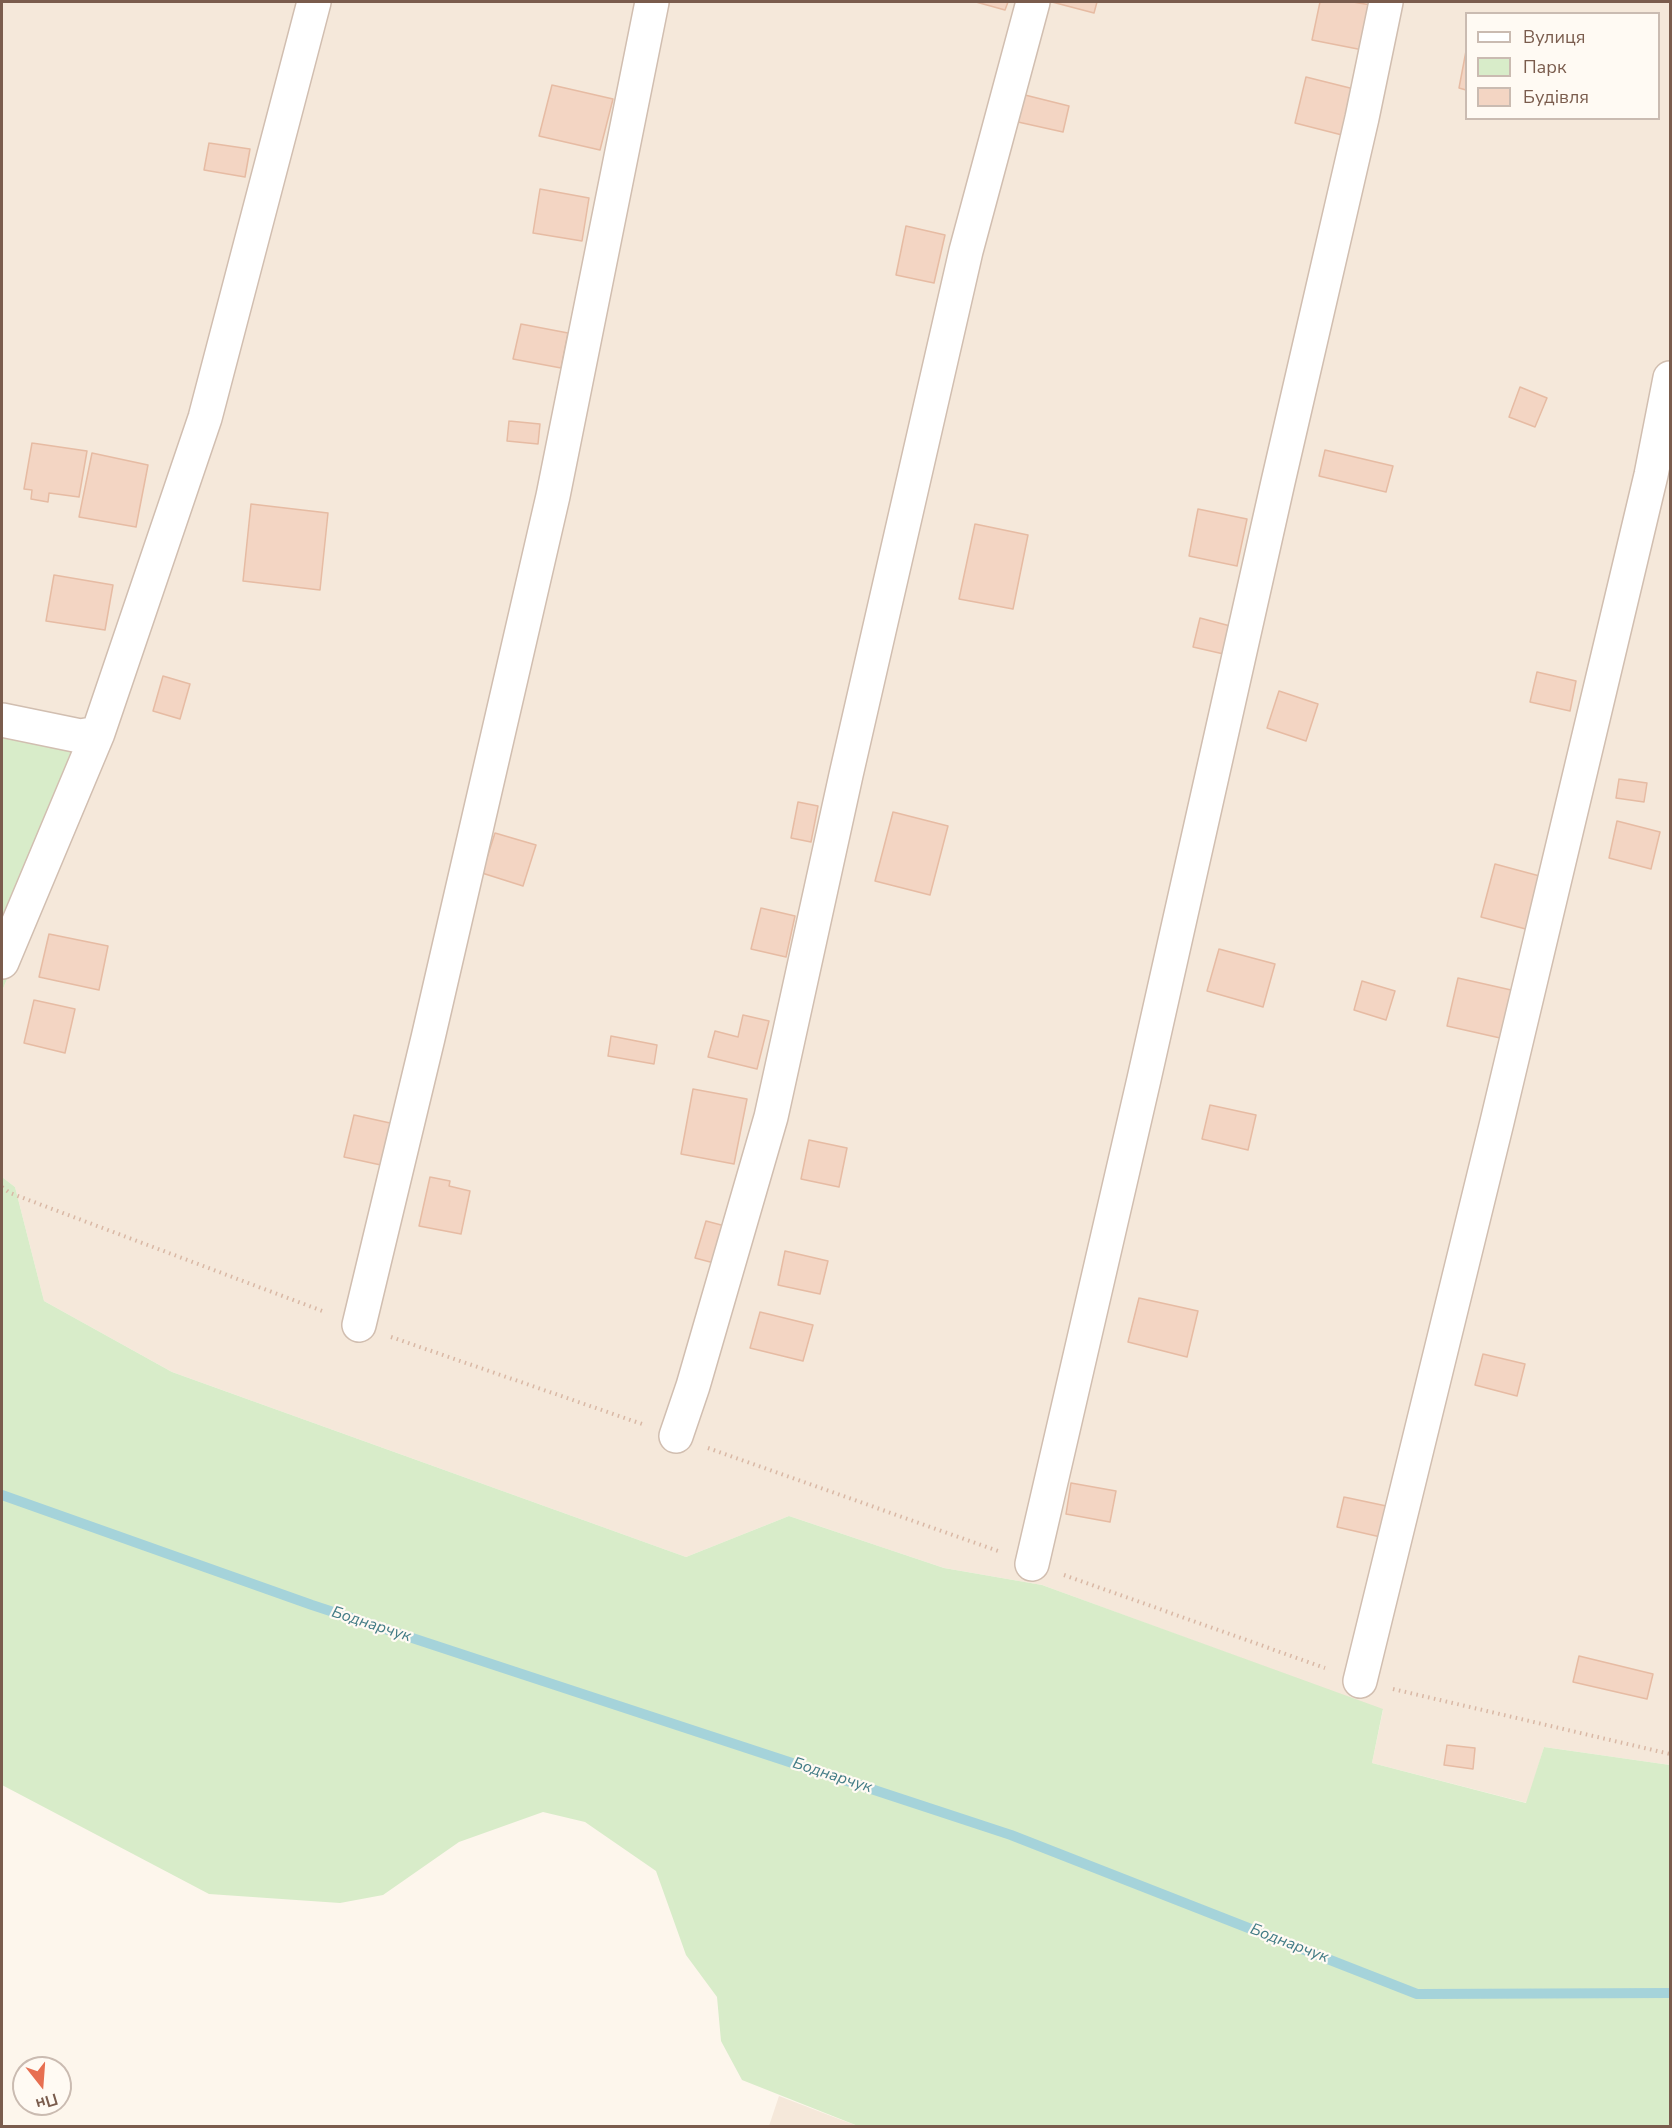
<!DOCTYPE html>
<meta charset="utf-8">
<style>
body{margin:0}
#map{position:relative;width:1672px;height:2128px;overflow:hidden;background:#fdf6ec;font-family:"Nunito Sans",sans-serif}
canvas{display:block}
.frame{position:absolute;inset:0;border:3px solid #7a5c4d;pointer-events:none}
.legend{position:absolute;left:1465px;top:12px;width:195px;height:108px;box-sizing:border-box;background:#fffaf3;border:2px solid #cabbb1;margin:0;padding:8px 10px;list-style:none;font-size:18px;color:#7a5c4d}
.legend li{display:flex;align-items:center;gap:12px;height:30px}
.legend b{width:30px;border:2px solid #cabbb1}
.north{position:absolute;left:12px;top:2056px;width:60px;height:60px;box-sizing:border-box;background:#fffaf3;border:2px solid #cabbb1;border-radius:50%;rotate:163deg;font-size:16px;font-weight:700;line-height:24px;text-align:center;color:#7a5c4d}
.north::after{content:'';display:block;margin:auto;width:21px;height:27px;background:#e76f51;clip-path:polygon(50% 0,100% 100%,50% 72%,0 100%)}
</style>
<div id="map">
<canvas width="1672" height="2128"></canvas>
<div class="frame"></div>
<ul class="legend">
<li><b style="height:8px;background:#fff"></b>Вулиця</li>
<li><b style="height:16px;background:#d8ecc9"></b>Парк</li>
<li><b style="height:16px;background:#f3d5c3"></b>Будівля</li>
</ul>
<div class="north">Пн</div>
</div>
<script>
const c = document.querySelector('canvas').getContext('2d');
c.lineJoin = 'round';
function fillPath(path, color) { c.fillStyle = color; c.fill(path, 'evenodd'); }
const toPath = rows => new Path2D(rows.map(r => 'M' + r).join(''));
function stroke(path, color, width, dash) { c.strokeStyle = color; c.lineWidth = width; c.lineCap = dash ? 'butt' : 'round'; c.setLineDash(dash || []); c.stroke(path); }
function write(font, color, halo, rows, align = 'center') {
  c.font = font + ' "Nunito Sans",sans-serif'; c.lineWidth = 4.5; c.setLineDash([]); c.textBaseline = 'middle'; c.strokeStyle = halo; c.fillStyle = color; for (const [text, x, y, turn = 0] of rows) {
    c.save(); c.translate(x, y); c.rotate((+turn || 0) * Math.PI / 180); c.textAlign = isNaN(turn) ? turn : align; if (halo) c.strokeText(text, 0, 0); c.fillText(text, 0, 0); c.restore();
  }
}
const residential = toPath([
 [2,2,1670,2,1670,1765,1544,1747,1527,1803,1372,1763,1383,1710,1042,1585,944,1568,789,1516,686,1557,172,1372,44,1301,15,1187,2,1177,2,991,103,750,2,728],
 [1466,14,1658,14,1658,118,1466,118],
 [779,2096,839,2119,858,2126,769,2126]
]);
const green = toPath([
 [2,728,103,749,2,991],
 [2,1177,15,1187,44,1301,172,1372,686,1557,789,1516,944,1568,1042,1585,1383,1709,1372,1763,1526,1803,1544,1747,1670,1765,1670,2126,858,2126,742,2080,721,2041,717,1997,686,1955,656,1871,585,1822,543,1812,459,1842,383,1895,340,1903,209,1894,2,1785]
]);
const stream = toPath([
 [2,1495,312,1605,1011,1835,1417,1994,1670,1993]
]);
const building = toPath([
 [976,2,1008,2,1005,10,976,2],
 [1052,2,1097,2,1094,13,1052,2],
 [1320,2,1353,2,1377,6,1368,51,1312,40,1320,2],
 [1466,51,1466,90,1459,88,1466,51],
 [1306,77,1354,89,1342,135,1295,123,1306,77],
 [552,85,613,99,600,150,539,136,552,85],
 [1025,95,1069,106,1063,132,1018,122,1025,95],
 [209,143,250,149,245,177,204,170,209,143],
 [540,189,589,198,582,241,533,233,540,189],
 [906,226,945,235,934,283,896,275,906,226],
 [521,324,568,333,561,368,513,359,521,324],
 [1520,387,1547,398,1535,427,1509,417,1520,387],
 [509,421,540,424,538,444,507,441,509,421],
 [32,443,87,451,79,497,49,493,48,502,31,499,32,490,24,489,32,443],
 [1325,450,1393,466,1386,492,1319,476,1325,450],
 [92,453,148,465,136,527,79,517,92,453],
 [251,504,328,513,320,590,243,581,251,504],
 [1198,509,1247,519,1237,566,1189,556,1198,509],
 [975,524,1028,535,1013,609,959,599,975,524],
 [54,575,113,585,105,630,46,621,54,575],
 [1200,618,1234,627,1228,655,1193,647,1200,618],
 [1537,672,1576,681,1570,711,1530,702,1537,672],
 [163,676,190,684,180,719,153,711,163,676],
 [1279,691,1318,704,1306,741,1267,728,1279,691],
 [1619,779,1647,783,1644,802,1616,798,1619,779],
 [798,802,818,806,811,842,791,838,798,802],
 [893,812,948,826,930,895,875,881,893,812],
 [1617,821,1660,832,1651,869,1609,858,1617,821],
 [495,833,536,845,523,886,482,873,495,833],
 [1495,864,1547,878,1533,931,1481,917,1495,864],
 [761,908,795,916,786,957,751,949,761,908],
 [49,934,108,946,99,990,39,977,49,934],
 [1219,949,1275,964,1263,1007,1207,991,1219,949],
 [1458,978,1520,992,1509,1040,1447,1026,1458,978],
 [1362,981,1395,991,1386,1020,1354,1010,1362,981],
 [34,1000,75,1009,65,1053,24,1043,34,1000],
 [743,1015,769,1021,757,1069,708,1057,715,1031,738,1037,743,1015],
 [611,1036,657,1045,654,1064,608,1056,611,1036],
 [693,1089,747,1099,734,1164,681,1154,693,1089],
 [1210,1105,1256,1115,1248,1150,1202,1139,1210,1105],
 [354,1115,399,1125,390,1167,344,1157,354,1115],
 [809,1140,847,1148,839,1187,801,1179,809,1140],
 [430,1177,450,1181,449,1186,470,1191,461,1234,419,1226,430,1177],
 [706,1221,725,1226,714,1263,695,1258,706,1221],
 [785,1251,828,1261,820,1294,778,1285,785,1251],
 [1139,1298,1198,1311,1187,1357,1128,1342,1139,1298],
 [760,1312,813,1325,803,1361,750,1348,760,1312],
 [1483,1354,1525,1364,1517,1396,1475,1385,1483,1354],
 [1071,1483,1116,1491,1110,1522,1066,1514,1071,1483],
 [1344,1497,1391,1507,1385,1538,1337,1527,1344,1497],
 [1579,1656,1653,1674,1647,1699,1573,1682,1579,1656],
 [1447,1745,1475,1748,1473,1769,1444,1765,1447,1745]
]);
const path = toPath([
 [2,1187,10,1193,325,1312],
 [391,1337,642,1424],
 [708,1448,998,1551],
 [1064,1575,1325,1668],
 [1393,1689,1670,1754]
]);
const minor = toPath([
 [2,720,80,736,98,733],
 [2,962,98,733,205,418,314,2],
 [359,1325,428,1038,553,496,652,2],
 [676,1436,693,1386,771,1117,846,775,966,251,1033,2],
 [1032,1564,1144,1079,1278,482,1362,118,1386,2],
 [1360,1681,1497,1122,1651,475,1670,378]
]);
const waterNames = [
 ["Боднарчук",371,1625,18],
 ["Боднарчук",832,1776,18],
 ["Боднарчук",1289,1944,21]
];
fillPath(residential, '#f5e8da');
fillPath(green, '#d8ecc9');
stroke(stream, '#a5d3da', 10);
fillPath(building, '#f3d5c3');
stroke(building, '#e6bba3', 1.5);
stroke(minor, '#d1beb0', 36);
stroke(path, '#d9b8a5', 4, [1.5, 4.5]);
stroke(minor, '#fff', 33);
write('italic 16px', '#437c86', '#fffaf3', waterNames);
</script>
